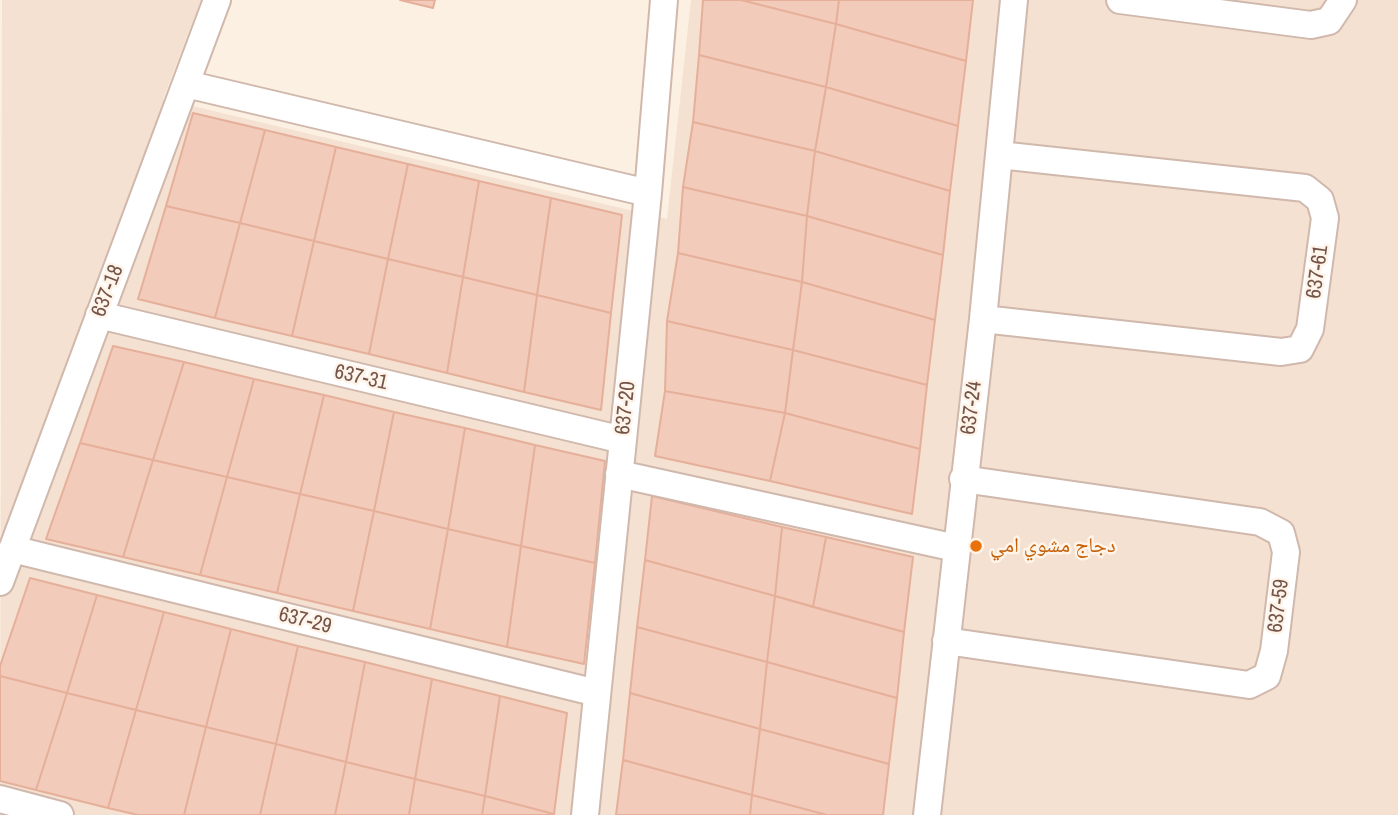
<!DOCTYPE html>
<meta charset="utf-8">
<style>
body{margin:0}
canvas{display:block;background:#fcf0e2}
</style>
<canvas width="1398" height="815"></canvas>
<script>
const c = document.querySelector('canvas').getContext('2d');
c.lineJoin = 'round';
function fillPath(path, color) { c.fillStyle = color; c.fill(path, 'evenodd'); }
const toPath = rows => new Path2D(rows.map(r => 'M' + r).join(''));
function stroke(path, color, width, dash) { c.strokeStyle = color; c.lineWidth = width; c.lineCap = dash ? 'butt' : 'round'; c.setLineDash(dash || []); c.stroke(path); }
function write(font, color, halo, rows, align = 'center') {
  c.font = font + ' "Archivo Narrow","Noto Naskh Arabic",sans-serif'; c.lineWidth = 5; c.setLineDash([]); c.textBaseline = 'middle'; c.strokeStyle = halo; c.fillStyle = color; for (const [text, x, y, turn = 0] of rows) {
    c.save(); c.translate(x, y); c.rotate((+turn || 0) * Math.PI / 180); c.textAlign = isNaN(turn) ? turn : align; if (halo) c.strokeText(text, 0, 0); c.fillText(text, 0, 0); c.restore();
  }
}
const residential = toPath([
 [2,0,201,0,163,99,667,219,691,0,1398,0,1398,815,0,815]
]);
const building = toPath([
 [400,0,435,0,433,8,400,0],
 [703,0,741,0,836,24,826,87,699,55,703,0],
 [741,0,839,0,836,24,741,0],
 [839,0,973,0,966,61,836,24,839,0],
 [836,24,966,61,958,126,826,87,836,24],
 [699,55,826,87,815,151,693,122,699,55],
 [826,87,958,126,950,191,815,151,826,87],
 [193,113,265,130,240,223,166,206,193,113],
 [693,122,815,151,807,216,683,187,693,122],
 [265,130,336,147,314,241,240,223,265,130],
 [336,147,408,164,388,259,314,241,336,147],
 [815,151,950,191,943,255,807,216,815,151],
 [408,164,479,181,463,277,388,259,408,164],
 [479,181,551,198,537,295,463,277,479,181],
 [683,187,807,216,802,282,678,253,683,187],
 [551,198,622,215,611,313,537,295,551,198],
 [166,206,240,223,215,318,138,299,166,206],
 [807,216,943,255,935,320,802,282,807,216],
 [240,223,314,241,292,336,215,318,240,223],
 [314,241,388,259,369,354,292,336,314,241],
 [678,253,802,282,793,350,667,321,678,253],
 [388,259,463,277,447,373,369,354,388,259],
 [463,277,537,295,524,392,447,373,463,277],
 [802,282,935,320,927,385,793,350,802,282],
 [537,295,611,313,601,410,524,392,537,295],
 [667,321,793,350,785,413,665,391,667,321],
 [113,346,184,362,153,460,80,443,113,346],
 [793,350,927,385,920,449,785,413,793,350],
 [184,362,254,379,227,477,153,460,184,362],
 [254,379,324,395,300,494,227,477,254,379],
 [665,391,785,413,770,481,655,456,665,391],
 [324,395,394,412,374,511,300,494,324,395],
 [394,412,465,428,448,529,374,511,394,412],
 [785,413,920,449,912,514,770,481,785,413],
 [465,428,535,445,521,546,448,529,465,428],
 [80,443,153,460,123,557,46,539,80,443],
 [535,445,605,461,595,563,521,546,535,445],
 [153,460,227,477,200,575,123,557,153,460],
 [227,477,300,494,277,593,200,575,227,477],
 [300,494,374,511,353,611,277,593,300,494],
 [652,496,782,527,775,596,645,560,652,496],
 [374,511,448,529,430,629,353,611,374,511],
 [782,527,826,537,813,607,775,596,782,527],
 [448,529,521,546,507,647,430,629,448,529],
 [826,537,913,557,904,632,813,607,826,537],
 [521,546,595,563,584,664,507,647,521,546],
 [645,560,775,596,767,662,637,627,645,560],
 [30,578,97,595,67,693,0,676,0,666,30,578],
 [97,595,164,612,136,710,67,693,97,595],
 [775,596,904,632,897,698,767,662,775,596],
 [164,612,231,629,206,727,136,710,164,612],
 [637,627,767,662,760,729,630,693,637,627],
 [231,629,298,646,276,744,206,727,231,629],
 [298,646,365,662,346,762,276,744,298,646],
 [365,662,432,679,415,779,346,762,365,662],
 [767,662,897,698,889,764,760,729,767,662],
 [0,676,67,693,36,790,0,781,0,676],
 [432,679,500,696,485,796,415,779,432,679],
 [67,693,136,710,108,808,36,790,67,693],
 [630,693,760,729,752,795,623,760,630,693],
 [500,696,567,713,554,814,485,796,500,696],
 [136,710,206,727,184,815,138,815,108,808,136,710],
 [206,727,276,744,260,815,184,815,206,727],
 [760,729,889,764,883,815,827,815,752,795,760,729],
 [276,744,346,762,335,815,260,815,276,744],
 [623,760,752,795,750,815,616,815,623,760],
 [346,762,415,779,409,815,335,815,346,762],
 [415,779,485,796,482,815,409,815,415,779],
 [752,795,827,815,750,815,752,795],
 [485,796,554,814,554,815,482,815,485,796]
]);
const minor = toPath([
 [1120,0,1311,25,1329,21,1343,0],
 [186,84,648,193],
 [99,315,623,440],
 [983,319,1281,352,1300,349,1310,329,1325,218,1320,200,1305,188,999,155],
 [619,474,956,548],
 [12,549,597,693],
 [0,582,217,0],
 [946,641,1249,685,1267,676,1274,651,1286,552,1281,533,1260,522,963,479],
 [0,799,60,815],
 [585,815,648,193,664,0],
 [927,815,983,319,1014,0]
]);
const markers = [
 [976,546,7,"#e8710a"]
];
const streetNames = [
 ["637-61",1318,272,-82],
 ["637-18",108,291,-69],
 ["637-31",361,378,13],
 ["637-20",626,408,-84],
 ["637-24",972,408,-83],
 ["637-59",1279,606,-83],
 ["637-29",305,621,14]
];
const foodNames = [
 ["دجاج مشوي امي",990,546]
];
fillPath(residential, '#f4e1d1');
fillPath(building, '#f2cbba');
stroke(building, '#e5af9a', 2);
stroke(minor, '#d0b8ac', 30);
stroke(minor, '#fff', 26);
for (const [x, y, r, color] of markers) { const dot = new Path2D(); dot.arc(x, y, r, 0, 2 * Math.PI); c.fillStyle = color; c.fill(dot); stroke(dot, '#fff4e9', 2.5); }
write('21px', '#745448', '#fff4e9', streetNames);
write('21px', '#c56008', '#fff4e9', foodNames, 'left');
</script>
